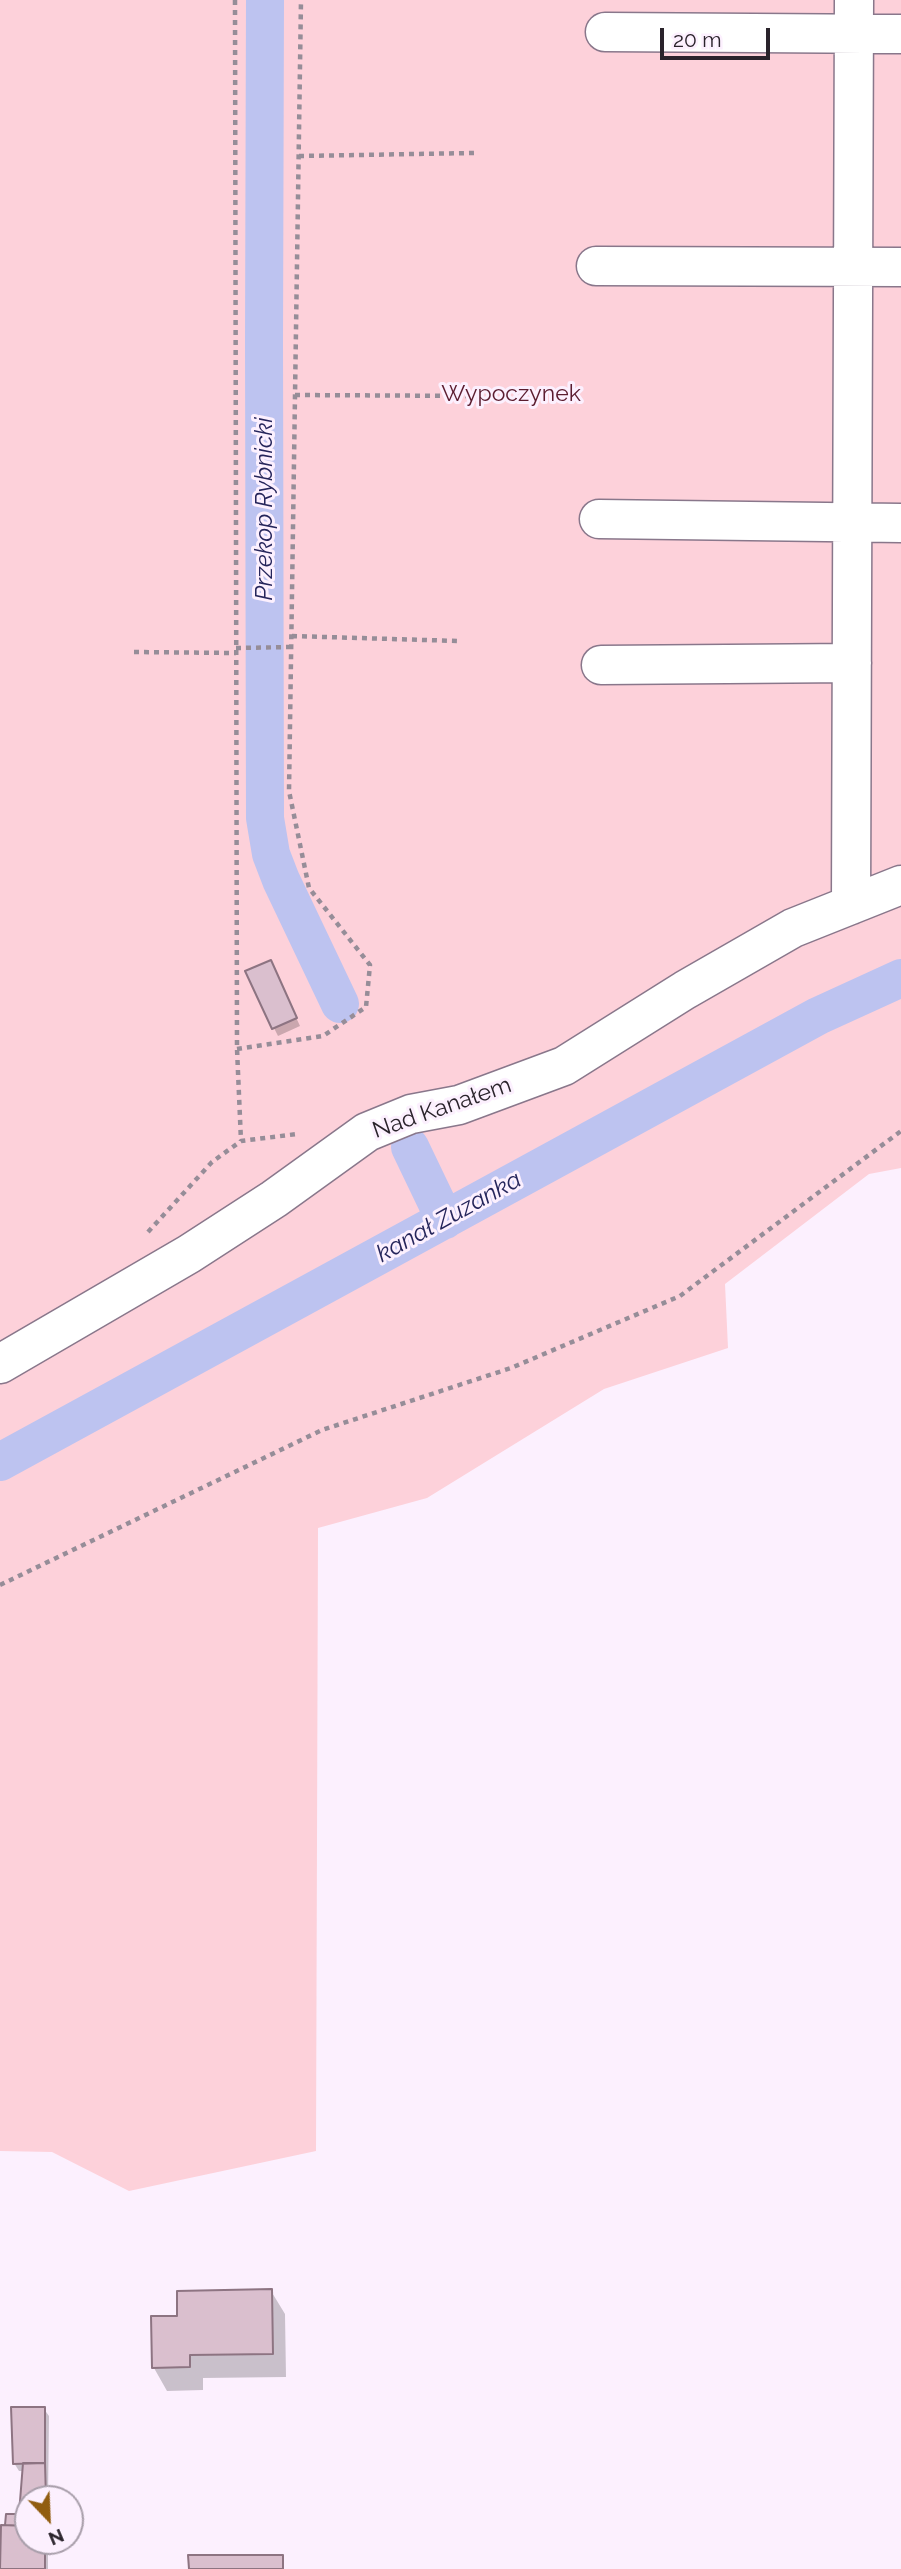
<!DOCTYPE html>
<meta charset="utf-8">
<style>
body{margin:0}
#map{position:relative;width:901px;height:2569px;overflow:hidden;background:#fcf0fe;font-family:Raleway,sans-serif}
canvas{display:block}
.north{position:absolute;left:14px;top:2485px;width:70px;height:70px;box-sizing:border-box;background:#fcf0fe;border:2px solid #a89eaa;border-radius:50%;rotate:157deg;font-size:19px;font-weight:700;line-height:28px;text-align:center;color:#2a232b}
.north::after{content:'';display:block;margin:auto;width:24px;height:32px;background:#915d10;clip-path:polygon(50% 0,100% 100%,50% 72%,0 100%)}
.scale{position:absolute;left:660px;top:28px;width:110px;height:32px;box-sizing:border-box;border:4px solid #2a232b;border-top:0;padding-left:9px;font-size:21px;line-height:24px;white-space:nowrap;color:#2a232b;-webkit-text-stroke:5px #fcf0fe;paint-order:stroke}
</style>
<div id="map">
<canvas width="901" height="2569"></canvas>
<div class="north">N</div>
<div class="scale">20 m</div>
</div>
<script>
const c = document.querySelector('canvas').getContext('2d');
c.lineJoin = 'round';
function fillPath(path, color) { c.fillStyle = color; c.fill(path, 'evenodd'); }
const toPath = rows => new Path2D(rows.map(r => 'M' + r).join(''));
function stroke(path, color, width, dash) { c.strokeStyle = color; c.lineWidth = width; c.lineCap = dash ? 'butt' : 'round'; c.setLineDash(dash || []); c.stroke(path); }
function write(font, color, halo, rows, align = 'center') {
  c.font = font + ' Raleway,sans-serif'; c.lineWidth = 6; c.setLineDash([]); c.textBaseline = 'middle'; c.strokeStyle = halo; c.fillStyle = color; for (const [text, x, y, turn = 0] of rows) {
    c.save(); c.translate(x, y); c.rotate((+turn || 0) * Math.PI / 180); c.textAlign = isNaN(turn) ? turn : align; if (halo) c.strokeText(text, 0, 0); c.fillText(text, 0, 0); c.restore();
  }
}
const green = toPath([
 [0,0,901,0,901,1168,869,1174,725,1284,728,1348,604,1389,427,1498,318,1528,316,2151,129,2191,52,2152,0,2151]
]);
const shadow = toPath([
 [274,970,300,1026,278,1036,274,1028],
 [271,2291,285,2314,286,2377,203,2378,203,2390,167,2391,154,2368,179,2318],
 [44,2409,49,2416,48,2499,28,2499,28,2541,48,2541,48,2569,2,2569,7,2515,20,2516,24,2471,19,2471,14,2463]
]);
const canal = toPath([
 [265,0,264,342,265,818,271,854,281,880,340,1004],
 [410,1147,445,1220],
 [0,1462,818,1016,901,978]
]);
const building = toPath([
 [271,960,297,1018,272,1029,245,971,271,960],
 [272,2289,273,2354,190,2355,190,2367,152,2368,151,2316,177,2316,177,2291,272,2289],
 [11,2407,45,2407,45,2463,13,2464,11,2407],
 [23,2463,45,2463,46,2499,28,2499,28,2526,5,2525,6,2514,19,2514,23,2463],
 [1,2525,28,2526,28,2541,45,2541,45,2569,0,2569,1,2525],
 [188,2555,283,2555,283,2569,189,2569,188,2555]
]);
const path = toPath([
 [235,0,237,1049,241,1141],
 [299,156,474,153],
 [295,395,484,396],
 [292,636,458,641],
 [236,648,292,647],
 [134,652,236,653],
 [237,1049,323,1036,366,1007,370,965,309,888,289,791,301,0],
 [148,1232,212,1162,241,1141,297,1134],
 [0,1585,322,1430,511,1368,680,1296,901,1131]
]);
const minor = toPath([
 [605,32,901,34],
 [596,266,901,267],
 [599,519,901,523],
 [601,665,852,663],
 [851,905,854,0],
 [0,1364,189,1254,274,1199,367,1132,411,1114,459,1105,564,1066,685,990,793,928,901,885]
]);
const parkNames = [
 ["Wypoczynek",511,394]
];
const streetNames = [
 ["Nad Kanałem",442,1108,-19]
];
const waterNames = [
 ["Przekop Rybnicki",265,509,-90],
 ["kanał Zuzanka",449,1217,-29]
];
fillPath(green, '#fdd1da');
fillPath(shadow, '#0003');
stroke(canal, '#bdc3f0', 38);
fillPath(building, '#dabfce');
stroke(building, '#8d7482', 2);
stroke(minor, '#89778b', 41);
stroke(path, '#968d98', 4.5, [5, 5]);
stroke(minor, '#fff', 38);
write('23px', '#5b1c2f', '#fcf0fe', parkNames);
write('23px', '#2a232b', '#fcf0fe', streetNames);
write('italic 24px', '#25255b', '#fcf0fe', waterNames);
</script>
